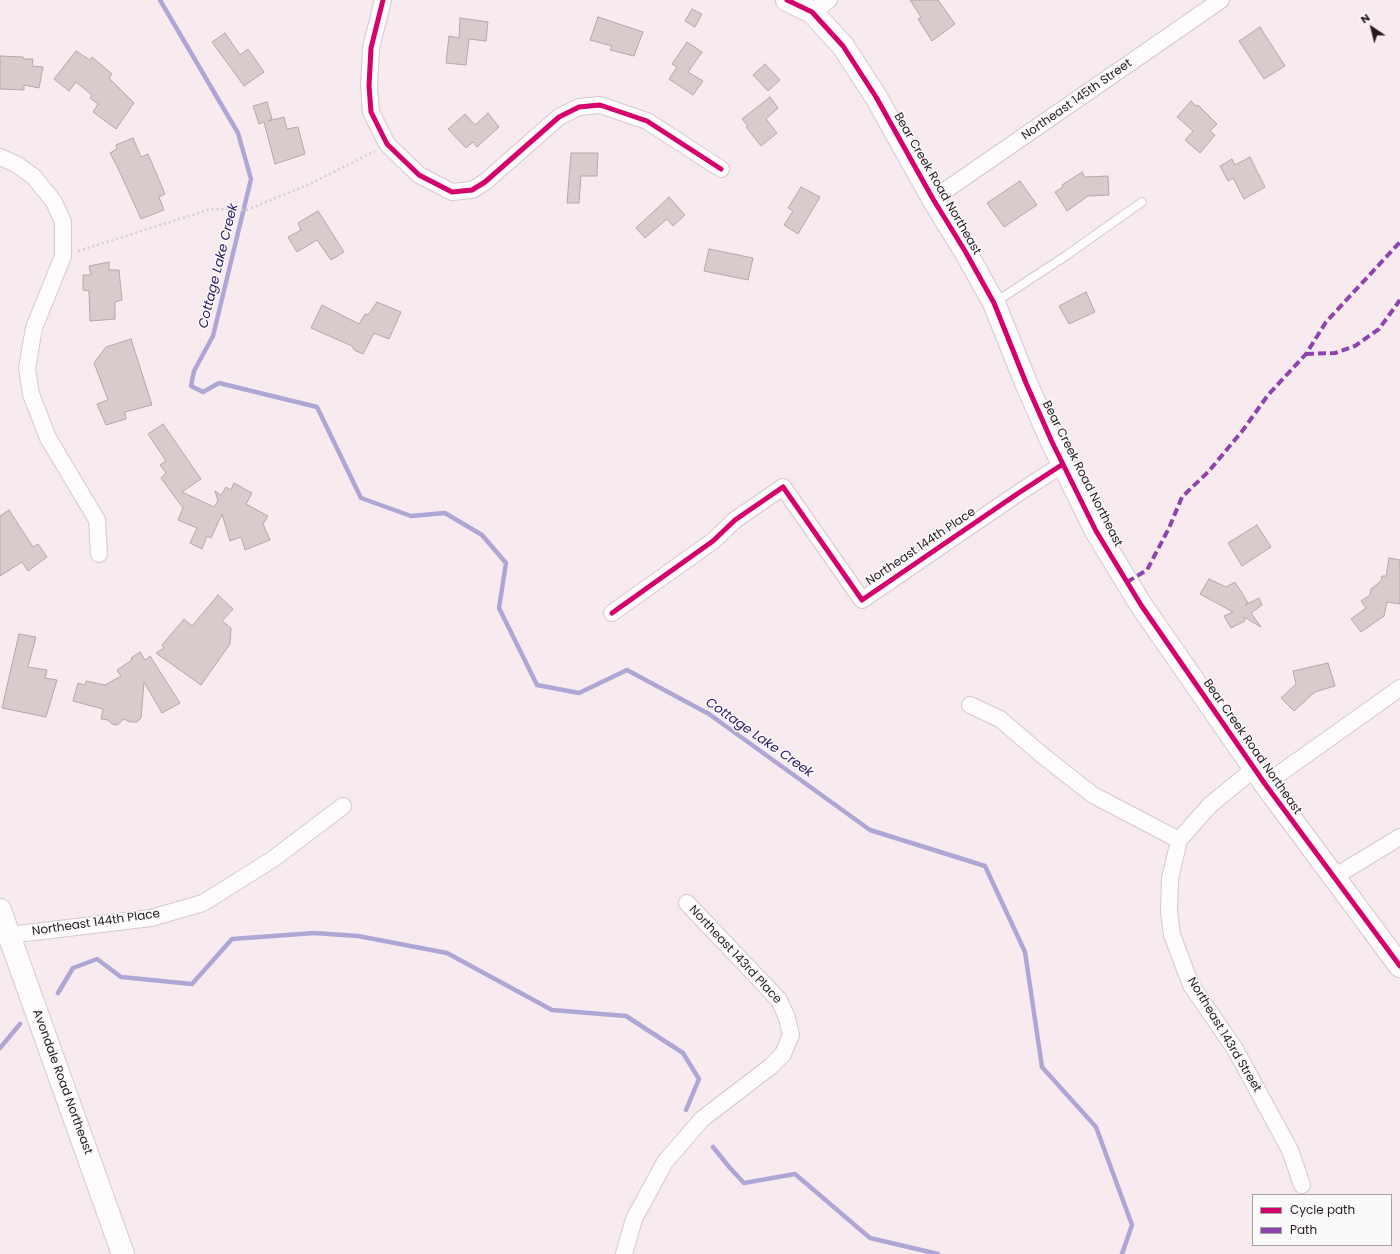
<!DOCTYPE html>
<style>
body{margin:0}
#map{position:relative;width:1400px;height:1254px;overflow:hidden;background:#f8ebf0;font-family:Poppins,sans-serif}
canvas{display:block}
.legend{position:absolute;left:1252px;top:1194px;width:140px;height:52px;box-sizing:border-box;background:#fafafa;border:1px solid #a6a0a3;margin:0;padding:5px 7px;list-style:none;font-size:12px;color:#271a20}
.legend li{display:flex;align-items:center;gap:8px;height:20px}
.legend b{width:20px;border:1px solid #a6a0a3}
.north{position:absolute;left:1352px;top:8px;width:40px;height:40px;-webkit-text-stroke:3px #fafafa;paint-order:stroke;rotate:325deg;font-size:11px;font-weight:700;line-height:16px;text-align:center;color:#271a20}
.north::after{content:'';display:block;margin:auto;width:14px;height:18px;background:#271a20;clip-path:polygon(50% 0,100% 100%,50% 72%,0 100%)}
</style>
<div id="map">
<canvas width="1400" height="1254"></canvas>
<ul class="legend">
<li><b style="height:5px;background:#d6006c"></b>Cycle path</li>
<li><b style="height:5px;background:#8e44ad"></b>Path</li>
</ul>
<div class="north">N</div>
</div>
<script>
const c = document.querySelector('canvas').getContext('2d');
c.lineJoin = 'round';
const toPath = rows => new Path2D(rows.map(r => 'M' + r).join(''));
function stroke(path, color, width, dash) { c.strokeStyle = color; c.lineWidth = width; c.lineCap = dash ? 'butt' : 'round'; c.setLineDash(dash || []); c.stroke(path); }
function fillPath(path, color) { c.fillStyle = color; c.fill(path, 'evenodd'); }
function write(font, color, halo, rows, align = 'center') {
  c.font = font + ' Poppins,sans-serif'; c.lineWidth = 3; c.setLineDash([]); c.textBaseline = 'middle'; c.strokeStyle = halo; c.fillStyle = color; for (const [text, x, y, turn = 0] of rows) {
    c.save(); c.translate(x, y); c.rotate((+turn || 0) * Math.PI / 180); c.textAlign = isNaN(turn) ? turn : align; if (halo) c.strokeText(text, 0, 0); c.fillText(text, 0, 0); c.restore();
  }
}
const stream = toPath([
 [160,0,238,133,251,179,213,336,194,371,191,386,203,392,219,383,317,407,361,498,411,516,445,513,482,535,506,563,499,608,537,685,579,693,627,670,709,714,870,830,985,866,1025,952,1042,1067,1096,1127,1132,1225,1122,1254],
 [58,993,73,968,97,959,121,977,192,984,232,939,314,933,358,936,447,953,552,1010,626,1016,683,1053,699,1079,686,1110],
 [0,1048,20,1024],
 [713,1147,730,1168,744,1183,795,1174,870,1238,938,1254]
]);
const building = toPath([
 [910,0,938,0,955,24,932,41,918,19,921,17,910,0],
 [692,9,702,14,695,27,685,21,692,9],
 [598,17,643,32,634,56,610,50,612,46,590,40,598,17],
 [460,18,488,22,486,41,469,39,466,65,446,63,449,36,459,38,460,18],
 [1260,27,1285,66,1264,79,1239,41,1260,27],
 [225,33,240,55,248,49,264,72,244,86,212,42,225,33],
 [687,42,702,52,688,72,703,81,693,95,669,79,677,67,672,64,687,42],
 [76,51,90,60,92,57,112,74,109,78,134,103,116,129,93,112,98,104,90,98,92,95,76,82,69,91,54,79,76,51],
 [0,56,23,57,24,59,33,59,32,66,43,67,39,88,24,85,24,90,0,89,0,56],
 [765,64,780,80,768,91,753,75,765,64],
 [770,97,778,108,766,119,777,133,761,146,746,127,748,126,742,119,770,97],
 [1191,101,1196,106,1198,105,1217,124,1210,131,1215,135,1200,153,1185,140,1193,131,1177,117,1191,101],
 [267,102,272,119,268,121,284,117,287,129,298,127,305,154,275,164,264,122,259,124,253,106,267,102],
 [488,113,499,127,477,147,473,142,466,148,448,129,465,114,475,125,488,113],
 [133,138,141,157,148,154,165,194,159,197,164,210,141,219,117,166,110,153,117,149,116,145,133,138],
 [571,153,598,153,597,176,581,176,579,203,567,203,571,153],
 [1250,157,1265,187,1244,199,1233,178,1228,181,1220,166,1232,159,1235,165,1250,157],
 [1082,172,1085,177,1108,176,1109,195,1088,196,1067,211,1055,192,1063,187,1062,185,1082,172],
 [1020,181,1037,205,1004,227,987,203,1020,181],
 [801,187,820,197,798,234,784,225,793,211,788,208,801,187],
 [669,197,685,215,673,226,667,219,645,238,636,228,669,197],
 [318,211,344,252,331,260,317,240,297,252,288,237,301,230,298,223,318,211],
 [709,249,753,258,748,280,704,271,709,249],
 [109,262,109,270,119,270,122,300,115,302,115,319,90,321,89,291,83,290,83,275,91,275,89,266,109,262],
 [1086,292,1095,312,1069,324,1059,306,1086,292],
 [377,302,401,312,389,339,374,333,363,354,354,350,352,346,311,328,322,305,359,324,365,314,368,315,377,302],
 [131,339,152,405,125,412,126,419,106,425,97,404,108,400,94,363,106,347,131,339],
 [163,424,201,479,182,492,214,507,218,501,215,491,221,495,226,487,231,490,234,483,252,493,246,504,268,516,263,524,270,540,245,550,241,537,230,541,222,514,211,538,207,536,202,549,190,543,197,528,178,520,183,508,161,478,166,473,160,465,166,461,148,434,163,424],
 [9,510,33,547,38,544,47,557,28,571,22,562,0,576,0,516,9,510],
 [1257,525,1271,547,1242,566,1228,543,1257,525],
 [1389,558,1400,560,1400,604,1387,602,1384,616,1361,632,1351,619,1366,608,1361,601,1370,595,1371,589,1381,581,1382,576,1386,576,1389,558],
 [1209,579,1226,587,1235,582,1248,603,1245,605,1259,598,1262,605,1251,613,1261,627,1244,617,1245,621,1231,628,1224,616,1233,612,1200,594,1209,579],
 [218,595,233,609,222,621,231,628,230,644,201,685,156,653,164,648,162,645,184,619,192,626,218,595],
 [19,634,36,637,28,667,47,670,45,678,57,680,46,717,2,708,19,634],
 [140,652,145,660,150,656,180,703,162,713,144,682,141,718,137,722,130,722,124,719,117,725,112,724,108,720,101,719,103,709,73,701,78,683,85,685,86,681,105,685,121,676,117,670,132,660,131,658,140,652],
 [1328,663,1335,686,1315,692,1294,711,1281,698,1296,684,1293,671,1328,663]
]);
const path = toPath([
 [78,251,211,209,247,210,314,182,375,151]
]);
const lane = toPath([
 [994,303,1067,255,1142,202]
]);
const street = toPath([
 [383,0,371,48,369,86,371,112,387,144,419,175,452,192,472,190,485,182,559,117,579,107,600,105,647,121,721,169],
 [812,12,829,0],
 [0,157,16,164,34,177,54,202,63,222,63,256,34,328,27,368,31,394,48,438,97,520,99,554],
 [933,199,1221,0],
 [612,613,713,541,735,520,783,487,862,600,1017,494,1063,464],
 [970,705,1000,719,1042,755,1093,795,1179,840],
 [1254,769,1210,805,1179,840,1170,879,1169,911,1172,935,1191,985,1235,1049,1290,1150,1302,1185],
 [1265,784,1400,688],
 [1334,877,1400,837],
 [9,935,151,918,203,903,273,859,343,806],
 [624,1254,634,1219,665,1162,702,1119,770,1067,783,1054,791,1035,787,1018,779,1000,687,903]
]);
const secondary = toPath([
 [787,0,812,12,843,46,876,97,933,199,965,251,994,303,1026,383,1052,442,1096,531,1141,605,1265,784,1400,966],
 [0,910,123,1254]
]);
const quiet = toPath([
 [1306,354,1335,353,1355,346,1379,329,1400,300],
 [1127,582,1147,570,1169,528,1182,497,1209,471,1243,430,1268,395,1306,354,1326,322,1400,242]
]);
const cycleway = toPath([
 [383,0,371,48,369,86,371,112,387,144,419,175,452,192,472,190,485,182,559,117,579,107,600,105,647,121,721,169],
 [787,0,812,12,843,46,876,97,933,199,965,251,994,303,1026,383,1052,442,1096,531,1141,605,1265,784,1400,966],
 [612,613,713,541,735,520,783,487,862,600,1017,494,1063,464]
]);
const streetNames = [
 ["Northeast 145th Street",1077,100,-35],
 ["Bear Creek Road Northeast",937,184,60],
 ["Bear Creek Road Northeast",1082,474,63],
 ["Northeast 144th Place",921,547,-34],
 ["Bear Creek Road Northeast",1252,747,55],
 ["Northeast 144th Place",96,923,-8],
 ["Northeast 143rd Place",735,955,47],
 ["Northeast 143rd Street",1224,1035,59],
 ["Avondale Road Northeast",62,1082,70]
];
const waterNames = [
 ["Cottage Lake Creek",219,266,-76],
 ["Cottage Lake Creek",759,738,35]
];
stroke(stream, '#aea7d5', 4.5);
fillPath(building, '#d8cbcc');
stroke(building, '#b4a7a9', 1);
stroke(lane, '#d6c9ce', 10);
stroke(street, '#d6c9ce', 18);
stroke(secondary, '#d6c9ce', 24);
stroke(path, '#d3d0d1', 2.5, [2, 3]);
stroke(lane, '#fefcfd', 8);
stroke(street, '#fefcfd', 16);
stroke(secondary, '#fefcfd', 22);
stroke(quiet, '#8e44ad', 4, [8, 4]);
stroke(cycleway, '#d6006c', 5);
write('12px', '#271a20', '#fafafa', streetNames);
write('italic 13px', '#2a1862', '#fafafa', waterNames);
</script>
